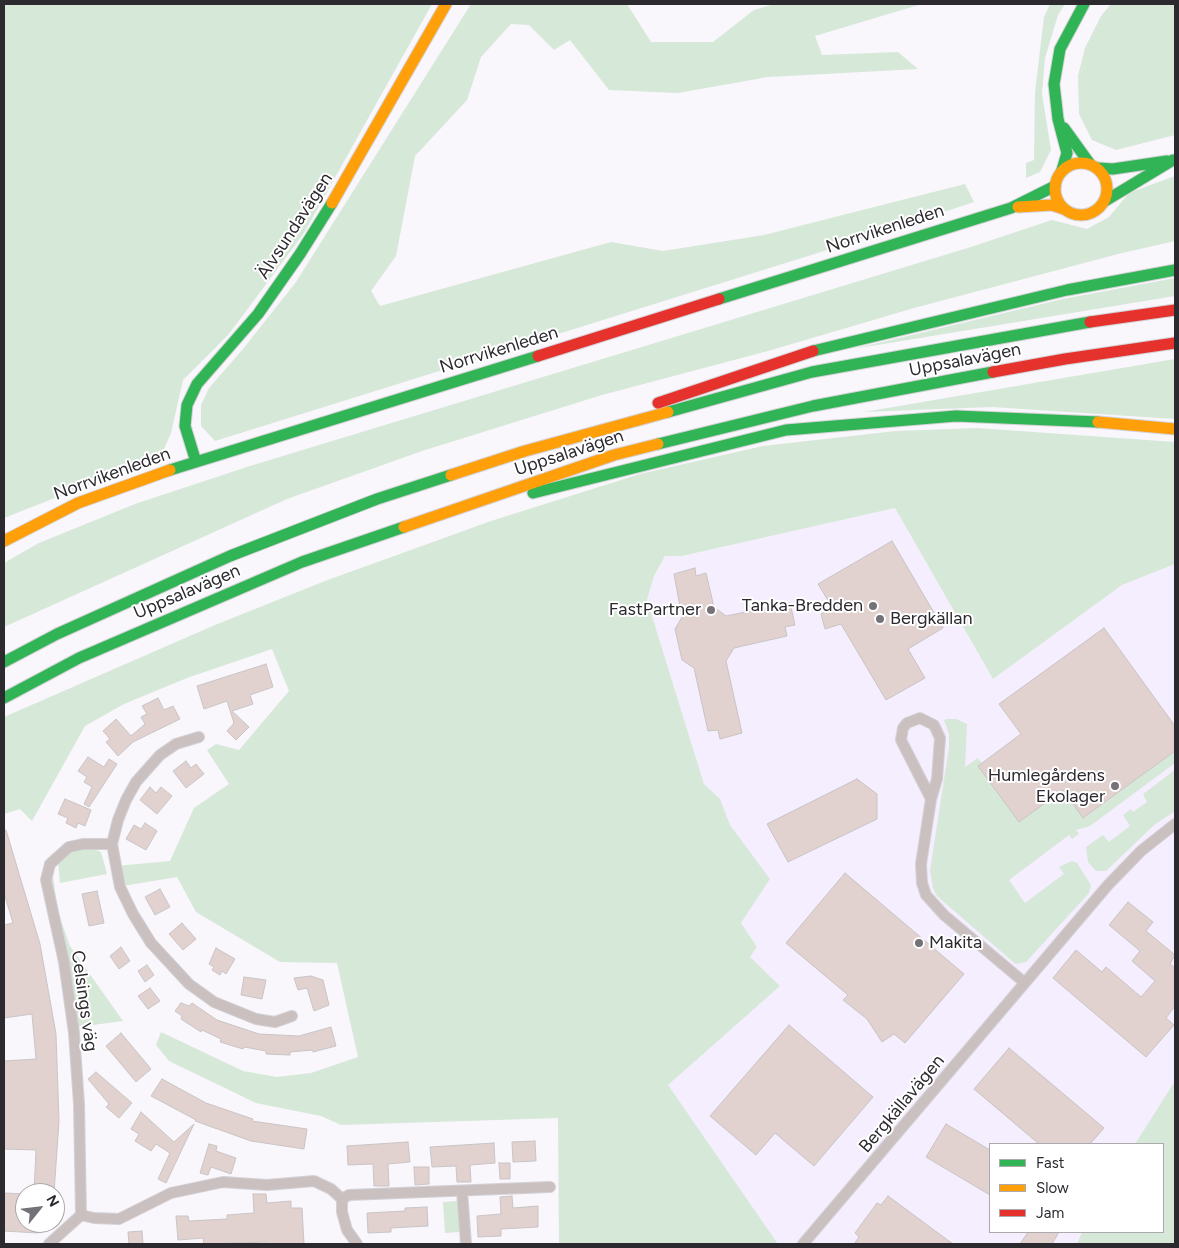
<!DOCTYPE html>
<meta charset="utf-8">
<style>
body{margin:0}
#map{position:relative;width:1179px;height:1248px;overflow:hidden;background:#f9f6fc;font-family:Figtree,sans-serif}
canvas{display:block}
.frame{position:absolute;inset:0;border:5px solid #2c292f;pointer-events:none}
.legend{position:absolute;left:989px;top:1143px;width:175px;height:90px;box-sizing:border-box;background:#fff;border:1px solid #aba9ac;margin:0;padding:6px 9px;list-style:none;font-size:15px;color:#2c292f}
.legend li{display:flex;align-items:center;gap:10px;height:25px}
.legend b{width:25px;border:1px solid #aba9ac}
.north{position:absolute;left:15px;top:1183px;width:50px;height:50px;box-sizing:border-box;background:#fff;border:1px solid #aba9ac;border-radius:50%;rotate:61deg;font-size:14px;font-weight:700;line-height:20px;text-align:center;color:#2c292f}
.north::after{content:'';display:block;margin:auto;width:18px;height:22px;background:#747177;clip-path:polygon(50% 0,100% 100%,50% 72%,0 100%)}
</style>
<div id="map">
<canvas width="1179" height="1248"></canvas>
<div class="frame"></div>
<ul class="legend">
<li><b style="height:6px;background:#30b455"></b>Fast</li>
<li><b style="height:6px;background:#ff9f0a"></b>Slow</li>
<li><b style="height:6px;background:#e5322d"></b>Jam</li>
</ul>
<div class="north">N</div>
</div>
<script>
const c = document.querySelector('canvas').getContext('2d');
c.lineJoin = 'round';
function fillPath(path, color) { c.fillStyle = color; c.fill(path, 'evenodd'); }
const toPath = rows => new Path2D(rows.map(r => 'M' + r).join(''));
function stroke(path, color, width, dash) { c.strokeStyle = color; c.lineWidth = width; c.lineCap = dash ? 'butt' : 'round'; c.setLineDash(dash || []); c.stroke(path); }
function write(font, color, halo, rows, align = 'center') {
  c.font = font + ' Figtree,sans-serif'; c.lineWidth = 4; c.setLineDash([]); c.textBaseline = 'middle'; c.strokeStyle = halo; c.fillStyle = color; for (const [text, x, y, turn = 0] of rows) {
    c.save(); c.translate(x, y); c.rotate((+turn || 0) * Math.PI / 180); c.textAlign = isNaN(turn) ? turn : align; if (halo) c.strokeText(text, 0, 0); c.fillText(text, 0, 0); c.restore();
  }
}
const built = toPath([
 [895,508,993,679,1122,585,1175,564,1175,1081,1135,1144,990,1144,990,1232,1082,1232,1077,1244,778,1244,667,1085,780,986,749,957,757,947,741,923,770,879,729,825,720,799,704,784,647,600,654,577,665,556,682,556]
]);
const green = toPath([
 [4,4,432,4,304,233,229,334,183,380,171,433,161,456,4,518],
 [471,4,627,4,651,42,713,42,754,10,774,4,922,4,815,36,822,55,898,52,918,69,768,77,678,93,609,90,570,40,554,50,529,25,511,24,481,57,467,100,415,156,396,256,371,291,380,306,611,242,663,251,764,235,965,184,974,202,837,247,215,441,201,426,201,405,209,388,243,349,296,282],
 [1050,4,1065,4,1058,15,1045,58,1042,94,1051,150,1040,172,1026,178,1026,163,1034,160,1035,92,1044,17],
 [1111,4,1175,4,1175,135,1116,150,1092,140,1079,114,1078,76,1085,48,1101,16],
 [1175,176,1175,241,1122,253,914,308,768,351,602,395,422,451,287,499,4,627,4,563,39,543,135,504,250,466,971,247,1052,220,1087,229,1109,217,1129,193],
 [1175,278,1175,296,853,349,1063,299],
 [1175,359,1175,419,992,407,864,412],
 [977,428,1175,442,1175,564,1122,585,993,679,895,508,682,556,665,556,654,576,647,600,704,784,720,799,730,825,770,879,741,923,757,947,750,957,780,986,668,1085,778,1244,559,1244,558,1118,341,1125,321,1116,256,1103,169,1061,156,1045,161,1032,243,1071,277,1077,311,1073,358,1057,337,963,280,962,196,912,177,877,123,886,117,866,170,861,194,808,229,784,207,750,216,744,239,750,289,691,272,649,187,678,124,704,85,726,32,821,20,809,4,814,4,717,215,625,325,581,491,521,640,474,763,446,896,431],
 [947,719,956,719,967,724,965,767,978,758,982,763,978,766,1019,822,1063,790,1084,818,1175,751,1175,763,1090,826,1076,830,1079,834,1072,839,1069,835,1009,880,1025,903,1064,874,1059,867,1072,861,1077,863,1091,885,1089,893,1026,962,1016,964,1012,961,937,896,933,888,930,871,949,747,949,734,944,720],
 [1175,770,1175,811,1153,826,1106,871,1096,871,1088,862,1086,847,1103,835,1109,842,1130,826,1123,815,1131,809,1133,812,1147,802,1143,794],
 [94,849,101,852,107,874,60,883,58,861,70,851],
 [52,869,58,912,70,946,123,1021,78,1027,49,889],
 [1175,1081,1175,1244,1077,1244,1082,1232,1163,1232,1163,1144,1135,1144],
 [457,1201,460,1232,445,1233,443,1202]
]);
const building = toPath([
 [892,541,943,628,908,649,925,678,886,700,841,624,825,629,821,614,832,607,818,584,892,541],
 [695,568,696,576,706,573,714,607,726,616,790,603,795,625,785,627,787,636,734,648,726,661,742,733,720,739,718,730,708,731,694,668,682,660,675,629,682,617,674,574,695,568],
 [1104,628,1175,726,1175,751,1083,818,1063,790,1019,822,978,766,1021,734,999,704,1104,628],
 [266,664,273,687,250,695,253,704,232,711,249,727,236,740,227,731,234,723,227,701,204,709,197,686,266,664],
 [158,698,164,710,173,706,180,719,133,742,118,756,106,742,110,739,103,731,116,719,131,736,145,724,141,717,147,714,142,706,158,698],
 [88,757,104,767,109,759,117,764,89,807,84,804,92,787,84,782,87,777,78,771,88,757],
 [186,761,191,768,196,764,204,774,186,788,173,771,186,761],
 [857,779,877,794,877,819,788,862,767,824,857,779],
 [150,787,156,793,161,787,172,796,157,814,140,800,150,787],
 [65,799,91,810,85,826,78,823,76,828,66,823,68,818,58,814,65,799],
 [145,823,157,831,146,850,126,839,134,825,141,829,145,823],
 [4,830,6,830,40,944,56,1034,59,1121,54,1193,34,1193,36,1150,4,1149,4,1061,36,1059,32,1014,4,1018,4,925,13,923,4,893,4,830],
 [845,873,964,974,905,1043,894,1034,882,1042,867,1019,843,1000,848,995,786,943,845,873],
 [160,889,170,907,155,915,145,897,160,889],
 [97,891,104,923,89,926,82,894,97,891],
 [1128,902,1153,922,1146,931,1175,955,1170,964,1175,968,1175,1006,1166,1018,1174,1025,1146,1057,1053,978,1076,950,1102,972,1106,967,1141,997,1155,981,1132,961,1140,951,1109,925,1128,902],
 [182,923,196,939,183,950,169,934,182,923],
 [121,947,130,961,119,969,110,956,121,947],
 [216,948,235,959,226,974,222,971,220,975,212,970,214,967,209,964,216,948],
 [147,965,154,975,145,982,138,971,147,965],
 [311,976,323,980,329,1005,314,1011,307,988,298,990,294,978,311,976],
 [244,977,266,980,262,999,241,995,244,977],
 [150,988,160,1001,148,1009,138,996,150,988],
 [181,1003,189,1006,192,1003,217,1020,259,1034,299,1036,331,1027,336,1046,313,1052,313,1050,290,1052,290,1055,266,1054,266,1051,244,1047,243,1049,220,1042,221,1039,202,1030,201,1032,181,1019,182,1016,175,1011,181,1003],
 [789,1025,873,1097,814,1166,775,1133,756,1155,710,1116,789,1025],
 [121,1033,151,1069,136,1082,106,1046,121,1033],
 [1009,1048,1104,1128,1090,1144,1039,1144,974,1089,1009,1048],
 [96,1072,132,1103,119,1118,106,1107,109,1104,88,1079,96,1072],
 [162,1079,206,1103,253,1119,252,1121,307,1129,304,1149,251,1141,195,1121,196,1120,151,1096,162,1079],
 [141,1112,174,1142,194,1124,166,1183,158,1179,170,1153,156,1144,151,1151,135,1141,139,1134,131,1129,141,1112],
 [946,1124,990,1150,990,1195,926,1157,946,1124],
 [535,1141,536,1161,513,1162,512,1142,535,1141],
 [408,1142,410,1162,388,1164,389,1186,374,1186,373,1164,348,1165,347,1146,408,1142],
 [494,1143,495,1163,470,1165,471,1182,457,1182,456,1166,432,1167,430,1147,494,1143],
 [209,1144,217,1146,216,1151,236,1158,231,1174,211,1167,208,1175,200,1173,209,1144],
 [499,1163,510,1163,510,1179,500,1179,499,1163],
 [414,1167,429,1167,429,1184,415,1185,414,1167],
 [4,1193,25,1194,25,1223,39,1224,38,1233,4,1231,4,1193],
 [253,1194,266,1194,267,1203,291,1201,291,1208,302,1208,304,1244,266,1244,266,1242,204,1244,203,1238,178,1240,176,1216,188,1216,189,1221,227,1219,227,1215,254,1213,253,1194],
 [512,1196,513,1208,538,1206,538,1227,501,1229,501,1236,478,1237,477,1216,501,1214,500,1197,512,1196],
 [888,1196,953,1244,854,1244,859,1237,855,1233,877,1203,881,1205,888,1196],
 [427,1207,428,1226,391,1228,391,1232,368,1233,367,1213,405,1211,405,1208,427,1207],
 [142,1231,143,1244,129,1244,128,1232,142,1231],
 [1028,1232,1059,1232,1052,1244,1020,1244,1028,1232]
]);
const street = toPath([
 [199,737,176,744,160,755,136,782,126,800,118,820,112,844,120,887,133,914,151,943,189,984,214,1002,256,1019,275,1022,292,1016],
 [931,799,901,740,903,728,907,723,920,718,934,725,940,738,937,779,931,799,921,864,922,883,926,895,944,915,1025,983],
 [462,1191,466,1244],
 [81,1215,79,1104,74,1033,64,962,46,880,50,864,69,847,83,844,112,844],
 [49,1244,81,1215,94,1218,119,1219,171,1193,223,1182,267,1185,314,1181,331,1189,342,1199],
 [357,1244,347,1230,342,1212,342,1199,349,1195,550,1187],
 [803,1244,1108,885,1141,851,1175,824]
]);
const fast = toPath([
 [1064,128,1090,164],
 [1098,168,1113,169,1167,161],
 [1062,170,1067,153,1058,119,1054,84,1060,49,1084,4],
 [1105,201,1173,160],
 [719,299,1011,208,1055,186],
 [813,351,1067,290,1175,270],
 [668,412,812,372,1090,322],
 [658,444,813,406,993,372],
 [196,462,185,426,187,405,197,384,258,314,300,254,332,203],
 [170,470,538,356],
 [533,493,786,430,956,416,1098,422],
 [4,662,57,634,230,556,377,499,451,475],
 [4,698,79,658,302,562,404,527]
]);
const slow = toPath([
 '1055 189a26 26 0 1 1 52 0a26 26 0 1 1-52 0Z',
 [332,203,446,4],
 [1018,207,1052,205,1064,209],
 [1098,422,1175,429],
 [451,475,525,451,668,412],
 [404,527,614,455,658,444],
 [4,541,78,503,170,470]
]);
const jam = toPath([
 [1090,322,1175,310],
 [538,356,719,299],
 [993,372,1065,359,1175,343],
 [658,403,813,351]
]);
const markers = [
 [873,606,5,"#747177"],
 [711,610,5,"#747177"],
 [880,619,5,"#747177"],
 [1115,786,5,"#747177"],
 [919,943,5,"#747177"]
];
const streetNames = [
 ["Älvsundavägen",295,226,-57],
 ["Norrvikenleden",885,229,-18],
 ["Norrvikenleden",499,350,-17],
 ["Uppsalavägen",965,360,-11],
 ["Uppsalavägen",569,453,-18],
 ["Norrvikenleden",112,474,-20],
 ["Uppsalavägen",187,592,-23],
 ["Celsings väg",84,1001,82],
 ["Bergkällavägen",902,1104,-50]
];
const poiNames = [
 ["Tanka-Bredden",863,606],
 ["FastPartner",701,610],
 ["Bergkällan",890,619,"left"],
 ["Humlegårdens",1105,776],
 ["Ekolager",1105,797],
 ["Makita",929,943,"left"]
];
fillPath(built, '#f5eefe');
fillPath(green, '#d6e8d8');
fillPath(building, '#e1d2cf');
stroke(building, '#c9c4c5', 1);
stroke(street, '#d4d2d6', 12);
stroke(fast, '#d4d2d6', 13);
stroke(slow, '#d4d2d6', 13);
stroke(jam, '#d4d2d6', 13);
stroke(street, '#cac0c0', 10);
stroke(fast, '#30b455', 11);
stroke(slow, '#ff9f0a', 11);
stroke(jam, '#e5322d', 11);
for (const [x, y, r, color] of markers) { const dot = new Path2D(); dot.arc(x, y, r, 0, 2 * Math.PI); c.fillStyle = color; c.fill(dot); stroke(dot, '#fff', 2); }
write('18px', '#2c292f', '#fff', streetNames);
write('18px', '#2c292f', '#fff', poiNames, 'right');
</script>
